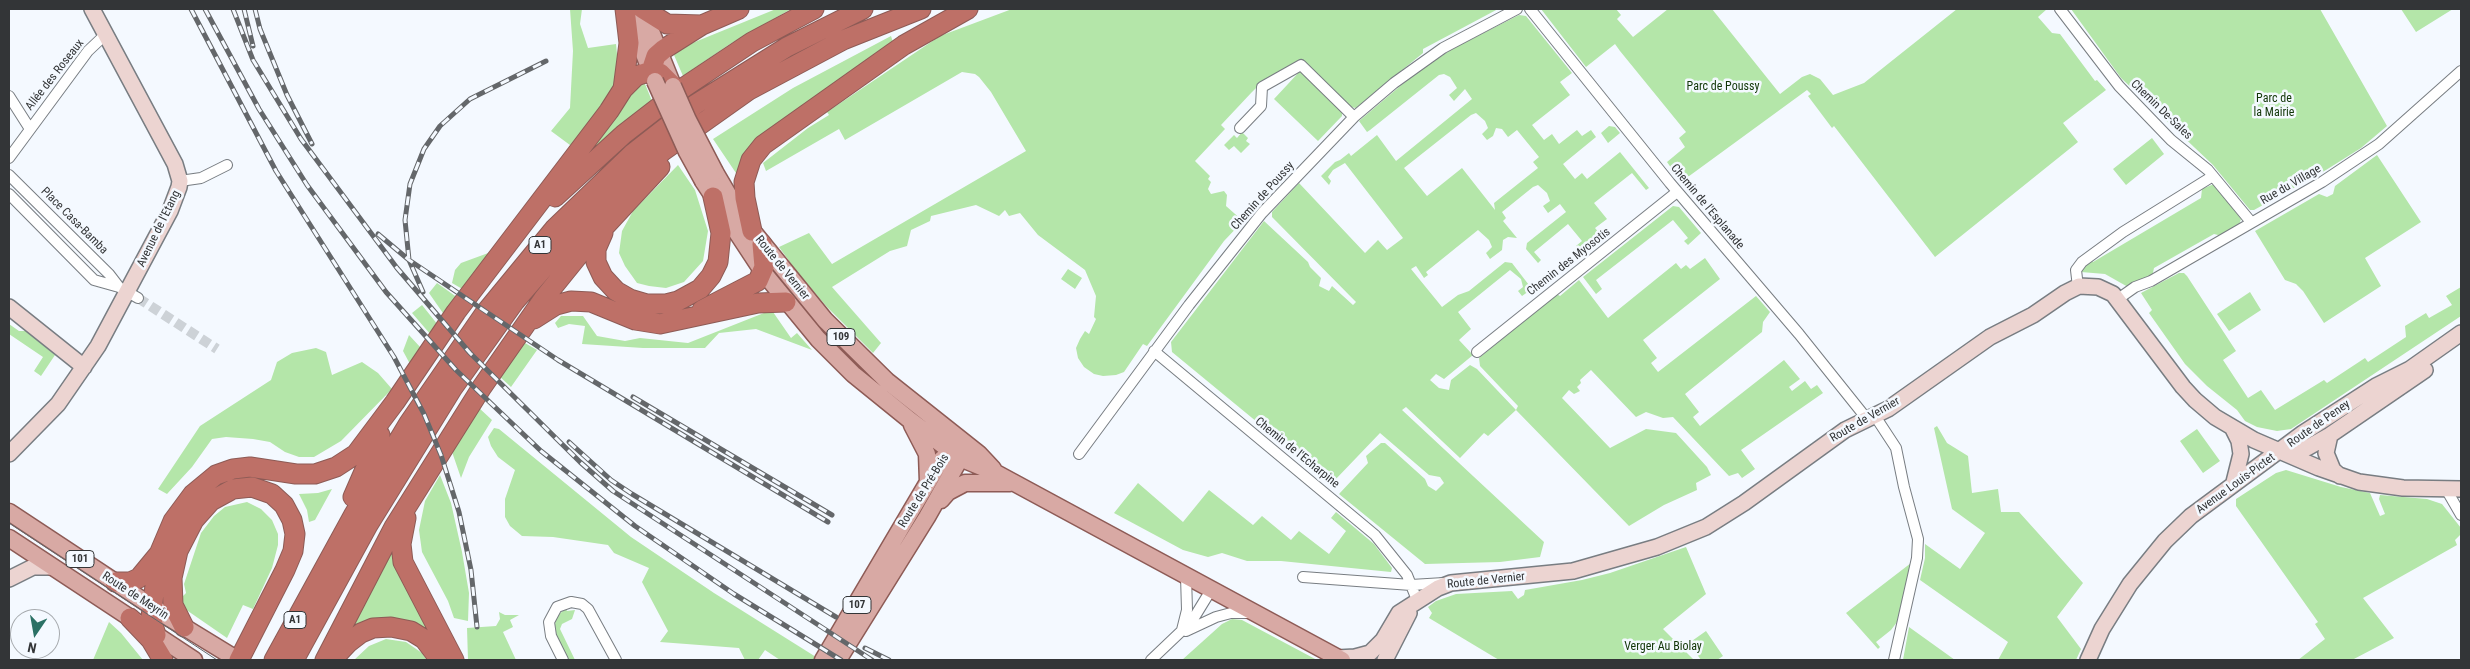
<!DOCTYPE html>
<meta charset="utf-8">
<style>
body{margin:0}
#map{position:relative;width:2470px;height:669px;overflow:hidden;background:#f4f9ff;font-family:"Roboto Condensed",sans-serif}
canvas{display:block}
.frame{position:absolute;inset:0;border:10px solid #333537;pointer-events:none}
.north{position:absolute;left:10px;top:609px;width:50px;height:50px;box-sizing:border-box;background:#f4f9ff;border:1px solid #a7abaf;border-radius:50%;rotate:192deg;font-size:14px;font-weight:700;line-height:20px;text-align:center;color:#333537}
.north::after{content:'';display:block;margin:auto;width:18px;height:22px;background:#2b7165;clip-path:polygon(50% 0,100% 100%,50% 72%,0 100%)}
</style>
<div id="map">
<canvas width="2470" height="669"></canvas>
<div class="frame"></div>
<div class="north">N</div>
</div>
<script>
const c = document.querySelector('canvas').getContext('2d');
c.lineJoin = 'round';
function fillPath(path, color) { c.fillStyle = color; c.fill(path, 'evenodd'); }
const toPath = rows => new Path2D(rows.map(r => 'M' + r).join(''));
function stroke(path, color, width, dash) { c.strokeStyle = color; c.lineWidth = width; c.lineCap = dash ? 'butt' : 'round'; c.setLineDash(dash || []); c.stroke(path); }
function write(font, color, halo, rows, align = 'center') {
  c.font = font + ' "Roboto Condensed",sans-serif'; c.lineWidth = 5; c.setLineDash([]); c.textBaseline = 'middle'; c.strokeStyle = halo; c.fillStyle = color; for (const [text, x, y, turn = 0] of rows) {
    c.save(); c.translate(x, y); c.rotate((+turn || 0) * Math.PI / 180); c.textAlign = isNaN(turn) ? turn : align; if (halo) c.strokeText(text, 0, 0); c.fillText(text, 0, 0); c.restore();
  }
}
const green = toPath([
 [570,9,582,9,580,24,588,48,616,44,617,54,621,62,618,85,574,148,551,131,570,108,573,51],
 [776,9,791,9,730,44,683,76,674,55,685,46],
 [1012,9,1498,9,1423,49,1423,53,1356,108,1350,107,1304,63,1259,85,1252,92,1221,125,1225,129,1195,161,1210,176,1208,179,1211,182,1208,189,1211,194,1224,191,1227,195,1226,206,1243,221,1224,241,1147,346,1143,344,1124,372,1116,375,1103,376,1094,374,1084,367,1078,358,1076,348,1080,339,1085,331,1089,334,1096,319,1094,317,1096,296,1085,270,1038,235,1020,213,1009,216,1005,210,999,216,976,205,931,216,930,221,911,230,907,246,890,251,832,287,881,343,873,353,827,307,797,272,779,247,809,233,832,264,1026,151,991,92,979,77,975,74,962,72,845,140,839,129,766,171,763,163,808,128,829,115,827,112,940,36],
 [1541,9,1616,9,1621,15,1617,19,1633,37,1668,9,1712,9,1780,94,1802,77,1810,74,1820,79,1833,95,1864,83,1957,9,2047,9,2038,17,2052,33,2060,34,2095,81,2097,80,2106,90,2063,123,2078,142,1935,257,1834,126,1832,128,1808,96,1811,94,1807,90,1681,182,1667,162,1685,147,1679,138,1686,132,1620,51,1615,44,1586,67],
 [2071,9,2320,9,2387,126,2361,148,2326,170,2254,210,2250,210,2213,165,2121,78],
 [2401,9,2453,9,2416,32],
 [1519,15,1526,16,1572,73,1560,82,1570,95,1532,125,1544,140,1552,134,1559,144,1577,130,1582,136,1591,130,1596,137,1563,164,1575,179,1582,173,1587,179,1620,152,1649,188,1646,190,1632,173,1594,203,1607,219,1595,228,1600,234,1579,251,1576,246,1582,241,1568,224,1534,252,1541,260,1538,263,1526,249,1527,243,1566,212,1560,204,1548,213,1543,206,1550,201,1547,193,1538,185,1533,187,1502,212,1506,218,1503,221,1517,238,1508,237,1503,240,1502,250,1490,259,1486,253,1492,247,1489,240,1478,230,1426,272,1428,275,1424,278,1416,266,1411,269,1442,307,1458,295,1469,291,1505,262,1512,263,1532,289,1522,296,1518,291,1523,287,1521,279,1510,270,1458,312,1471,329,1459,340,1473,355,1444,379,1436,374,1430,380,1439,388,1449,390,1451,380,1470,365,1477,369,1516,410,1518,406,1480,366,1479,358,1557,294,1560,296,1579,280,1608,318,1676,263,1681,269,1686,265,1690,269,1705,258,1720,279,1643,340,1657,358,1651,363,1658,372,1756,296,1770,312,1763,322,1762,332,1685,394,1699,412,1693,417,1700,426,1784,360,1800,379,1789,387,1792,391,1805,381,1811,389,1817,385,1823,393,1741,450,1755,469,1742,478,1738,473,1729,476,1673,417,1663,418,1646,412,1636,417,1591,370,1580,380,1581,383,1577,387,1580,391,1574,394,1569,390,1562,398,1610,448,1646,429,1676,433,1707,467,1711,475,1696,483,1697,490,1664,505,1629,526,1516,410,1488,436,1484,433,1460,458,1406,407,1402,410,1544,542,1540,557,1500,562,1425,564,1339,494,1368,463,1366,456,1381,443,1385,443,1425,479,1428,486,1436,491,1444,483,1440,477,1429,475,1380,433,1334,481,1325,478,1172,352,1171,342,1264,221,1308,262,1310,267,1321,278,1319,286,1329,291,1332,286,1353,305,1356,302,1272,217,1272,212,1299,183,1365,253,1378,240,1387,250,1403,238,1345,163,1333,170,1328,177,1331,181,1329,185,1321,176,1335,162,1340,160,1349,153,1351,156,1377,135,1396,161,1472,99,1465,89,1454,101,1449,95,1457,88,1450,77,1444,74,1439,75,1370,130,1367,132,1359,121,1412,76,1452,49],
 [1476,113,1485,121,1488,128,1482,134,1487,140,1493,136,1496,128,1502,129,1508,137,1517,130,1539,157,1533,162,1538,168,1494,203,1495,210,1462,168,1427,196,1404,168,1471,115],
 [891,36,894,45,738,176,713,139,793,88],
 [1301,70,1342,109,1342,116,1318,141,1274,99],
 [645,84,652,101,622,123,573,170,637,85],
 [1609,126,1615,127,1620,133,1608,143,1601,133],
 [1242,132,1248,138,1246,141,1250,144,1241,153,1234,146,1229,150,1224,145,1234,135,1237,138],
 [2152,138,2164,154,2126,185,2113,169],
 [2377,155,2421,222,2365,258,2381,286,2324,323,2303,291,2296,284,2285,280,2255,231,2319,194,2327,197,2333,194,2335,186],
 [678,165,695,190,708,231,703,261,684,282,666,288,649,286,637,283,625,266,619,253,622,231,633,211],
 [2214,184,2241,219,2239,225,2217,239,2218,235,2214,234,2154,268,2152,277,2128,287,2105,274,2081,272,2083,267,2091,260,2093,262,2201,198,2202,189],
 [1673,206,1679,207,1701,233,1688,245,1684,241,1688,238,1673,220,1596,280,1602,289,1596,294,1583,277],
 [491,252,464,290,452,283,455,270,461,263],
 [1068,269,1082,278,1075,289,1061,279],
 [2179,273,2184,273,2187,276,2236,351,2223,360,2248,398,2261,390,2275,410,2324,380,2327,383,2365,358,2368,362,2406,337,2405,326,2426,313,2429,318,2452,305,2446,296,2461,287,2461,316,2291,429,2277,431,2257,427,2245,421,2237,410,2207,386,2185,364,2149,313,2152,310,2141,293],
 [437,283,458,298,445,316,429,293],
 [2250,292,2261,310,2229,331,2217,314],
 [422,305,438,325,431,335,412,313],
 [769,311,773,312,791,338,797,333,812,350,756,329,719,333,705,348,643,348,582,344,585,326,569,324,558,328,555,323,561,316,583,316,597,336,625,341,640,338,688,343],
 [9,324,19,331,27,331,55,355,41,376,34,371,43,357,9,334],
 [409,335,421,348,410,364,403,351],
 [525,343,537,350,511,387,499,376],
 [316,348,326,352,332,375,362,362,378,373,392,389,341,441,314,457,299,457,285,452,270,442,253,439,226,437,212,439,192,467,167,494,158,489,200,426,271,380,277,362,292,353],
 [478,407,492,420,469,457,461,478,451,449],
 [1937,426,1947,443,1968,456,1972,493,1998,489,2001,512,2019,512,2083,583,2057,617,2081,649,2076,660,1998,660,2008,642,1920,580,1925,558,1925,544,1960,569,1985,533,1952,509,1934,428],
 [494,428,499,429,631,537,714,593,816,657,814,660,780,660,765,650,758,660,745,660,739,648,660,642,668,631,642,582,649,568,614,553,608,545,553,537,522,536,510,526,505,517,505,499,515,470,498,457,491,446,488,437],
 [2197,429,2220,461,2203,473,2180,441],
 [2286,470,2341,487,2370,493,2380,516,2385,514,2379,499,2380,495,2427,499,2442,504,2461,528,2461,534,2455,540,2457,545,2363,598,2394,638,2352,660,2298,660,2325,639,2315,624,2318,622,2236,506,2236,499,2276,473],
 [440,475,451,503,462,552,469,593,468,621,454,618,448,601,422,552,419,530,425,501],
 [1138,483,1183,522,1209,490,1253,525,1262,516,1291,540,1299,531,1329,554,1346,531,1331,518,1336,512,1374,544,1392,568,1391,572,1281,561,1247,561,1222,553,1208,557,1183,550,1114,513],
 [332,489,315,520,309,522,307,510,299,494,318,493],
 [247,502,261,509,272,520,278,534,278,545,272,568,253,609,243,605,227,638,185,609,179,600,186,593,184,584,201,533,214,516,225,507],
 [395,540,440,641,427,636,346,634],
 [1686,547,1706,594,1663,629,1694,660,1499,660,1429,618,1432,613,1428,607,1436,601,1456,594,1512,591,1518,599,1524,595,1525,590,1582,580,1610,573],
 [1911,563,1897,622,1891,630,1876,642,1880,647,1878,649,1846,613],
 [566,608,567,611,575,610,572,619,562,624,560,629,575,660,568,660,554,632,556,617],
 [499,612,505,615,519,615,510,620,513,627,503,632,516,660,468,660,467,628,496,626,500,619],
 [1232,619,1242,620,1317,660,1182,660,1222,624],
 [109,622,121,633,143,660,93,660],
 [1909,627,1955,660,1903,660],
 [1706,631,1723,656,1717,660,1701,660,1689,643],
 [386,639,406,642,422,653,427,660,354,660,369,646]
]);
const streetTunnel = toPath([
 [138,298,217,349]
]);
const street = toPath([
 [1530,9,1670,183,1799,334,1867,419],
 [2060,9,2119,86,2171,140,2208,170,2251,222],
 [9,96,30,129],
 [1240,128,1261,106,1262,87,1301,65,1354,117],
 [9,158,88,51,106,34],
 [9,175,109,274,119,287],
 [180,181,201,178,227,165],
 [9,194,94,280,119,287,138,298],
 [2078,287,2076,270,2082,262,2123,232,2213,176],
 [2118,299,2135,287,2151,281,2322,182,2379,144,2461,71],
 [1154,351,1375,535,1407,575,1417,600],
 [1477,352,1677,192],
 [1875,416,1896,448,1904,487,1918,539,1917,558,1894,660],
 [1079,454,1189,305,1262,213,1354,117,1394,83,1443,48,1517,9],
 [2446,489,2461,515],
 [1303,577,1411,585,1444,583],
 [1182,630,1187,610,1186,576],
 [1186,631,1216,617,1231,613,1251,613],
 [563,660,551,636,549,622,557,607,571,602,582,604,588,609,616,660],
 [1151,660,1192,621,1211,590]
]);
const secondary = toPath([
 [9,307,84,367],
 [2233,429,2239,441,2241,454,2234,482],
 [2330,435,2326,453,2333,470,2340,476],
 [2282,451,2307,448,2330,435,2425,370],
 [9,454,58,404,98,346,170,211,179,187,180,181,175,164,92,9],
 [9,579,33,567,52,567],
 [1337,658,1355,657,1370,653,1383,640,1399,613,1438,588,1451,583,1573,571,1657,547,1706,527,1744,503,1845,430,1888,409,1990,337,2033,315,2065,293,2079,286,2098,287,2113,294,2183,387,2195,400,2215,417,2254,440,2319,468,2359,482,2403,488,2461,489],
 [1385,660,1409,613],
 [2088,660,2102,629,2130,584,2165,541,2191,516,2303,433,2376,386,2410,369,2461,333]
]);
const primary = toPath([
 [642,9,673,86],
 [630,18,653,77],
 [715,172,742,218,825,320,887,381,979,454,993,469],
 [703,181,763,272,818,339,853,374,911,421,960,458,996,473,1342,660],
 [912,425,927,454,928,482],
 [941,500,948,492,965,483,1010,483],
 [9,512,171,619,238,660],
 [9,538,194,660],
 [823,660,941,460,958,445],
 [838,660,927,517,957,464,962,447]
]);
const highway = toPath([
 [643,9,667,24,702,25],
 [651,71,656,56,664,49,702,25,739,9],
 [623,89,629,43,625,9],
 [555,197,624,134,686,86,752,42,814,9],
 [752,231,745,198,744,182,751,160,763,145,904,45,968,9],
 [603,233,596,249,596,262,603,277,616,291,630,299,647,304,666,304,678,301,700,289,711,276,718,262,721,233,713,197],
 [702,310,758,281,764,267,762,244],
 [534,319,556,305,571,301,591,302,635,320,660,324,758,303,786,302],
 [353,497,380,435],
 [406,518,401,544,403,562,454,660],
 [115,582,130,582,139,578,158,555],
 [130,618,151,640,163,660],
 [184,627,173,605,172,578,178,551,194,520,211,501,233,489,252,487,272,494,284,505,292,520,295,534,293,551,285,570,239,660],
 [156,635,151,617,159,554,173,521,193,494,216,475,233,469,250,467,296,474,315,474,336,467,356,454,395,402,456,312,609,111,623,89,636,76,651,71,660,73,673,86],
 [274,660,353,516,409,423,485,313,555,228,632,154,696,104,787,47,863,9],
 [294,660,368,525,452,389,515,301,584,222,663,151,749,90,843,40,921,9],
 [325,660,394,527,482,387,544,298,582,251,660,167],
 [332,660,348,643,361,633,373,628,391,627,411,631,424,639,440,660]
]);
const tram = toPath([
 [9,523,217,660]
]);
const rail = toPath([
 [191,9,276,171,394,357,424,414,441,455,459,512,471,570,477,627],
 [205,9,259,109,307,185,386,292,456,370,541,451,635,526,734,594,841,660],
 [233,9,253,60,301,139,397,268,470,353,580,462,613,491,872,660],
 [244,9,253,46],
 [255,9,260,29,287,95,312,144],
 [378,234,409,260,558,360,828,522],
 [423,292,409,260,405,220,410,184,424,149,440,126,470,99,546,61],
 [633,397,832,515],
 [569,442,611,480,632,494,836,617],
 [865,648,889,660]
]);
const primaryBridge = toPath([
 [655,81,687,152,703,181],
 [673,86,688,120,715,172]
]);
const shields = [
 [540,245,22],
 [841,337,28],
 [80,559,28],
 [857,605,28],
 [295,620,22]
];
const shieldNames = [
 ["A1",540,245],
 ["109",841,337],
 ["101",80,559],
 ["107",857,605],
 ["A1",295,620]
];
const streetNames = [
 ["Allée des Roseaux",55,75,-52],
 ["Chemin De-Sales",2161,110,44],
 ["Rue du Village",2291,185,-30],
 ["Chemin de Poussy",1263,196,-48],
 ["Chemin de l'Esplanade",1707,207,50],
 ["Place Casa-Bamba",74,221,45],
 ["Avenue de l'Etang",159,229,-64],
 ["Chemin des Myosotis",1569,262,-38],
 ["Route de Vernier",782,268,51],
 ["Route de Vernier",1865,420,-30],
 ["Route de Peney",2319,424,-35],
 ["Chemin de l'Echarpine",1297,453,39],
 ["Avenue Louis-Pictet",2236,484,-36],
 ["Route de Pré-Bois",924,491,-58],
 ["Route de Vernier",1486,581,-6],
 ["Route de Meyrin",135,596,33]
];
const parkNames = [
 ["Parc de Poussy",1723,87],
 ["Parc de",2274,99],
 ["la Mairie",2274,113],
 ["Verger Au Biolay",1663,647]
];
fillPath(green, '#b4e6a9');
stroke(streetTunnel, '#cdd2d7', 10, [10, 5]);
stroke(street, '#787d82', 12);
stroke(secondary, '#787d82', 18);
stroke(primary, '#8d5b56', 19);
stroke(highway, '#8d5b56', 21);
stroke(street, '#fff', 10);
stroke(secondary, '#ecd4d1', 15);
stroke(primary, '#d8a9a4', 16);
stroke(highway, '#be7067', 19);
stroke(tram, '#64676a', 1);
stroke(rail, '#64676a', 5);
stroke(rail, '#f4f9ff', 3, [9]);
stroke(primaryBridge, '#8d5b56', 19, []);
stroke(primaryBridge, '#d8a9a4', 16);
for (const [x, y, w] of shields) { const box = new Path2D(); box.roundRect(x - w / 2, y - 8.5, w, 17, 4); c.fillStyle = '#f4f9ff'; c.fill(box); stroke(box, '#333537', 1); }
write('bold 11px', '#333537', null, shieldNames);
write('12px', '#333537', '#f4f9ff', streetNames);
write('12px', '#103506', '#f4f9ff', parkNames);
</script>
